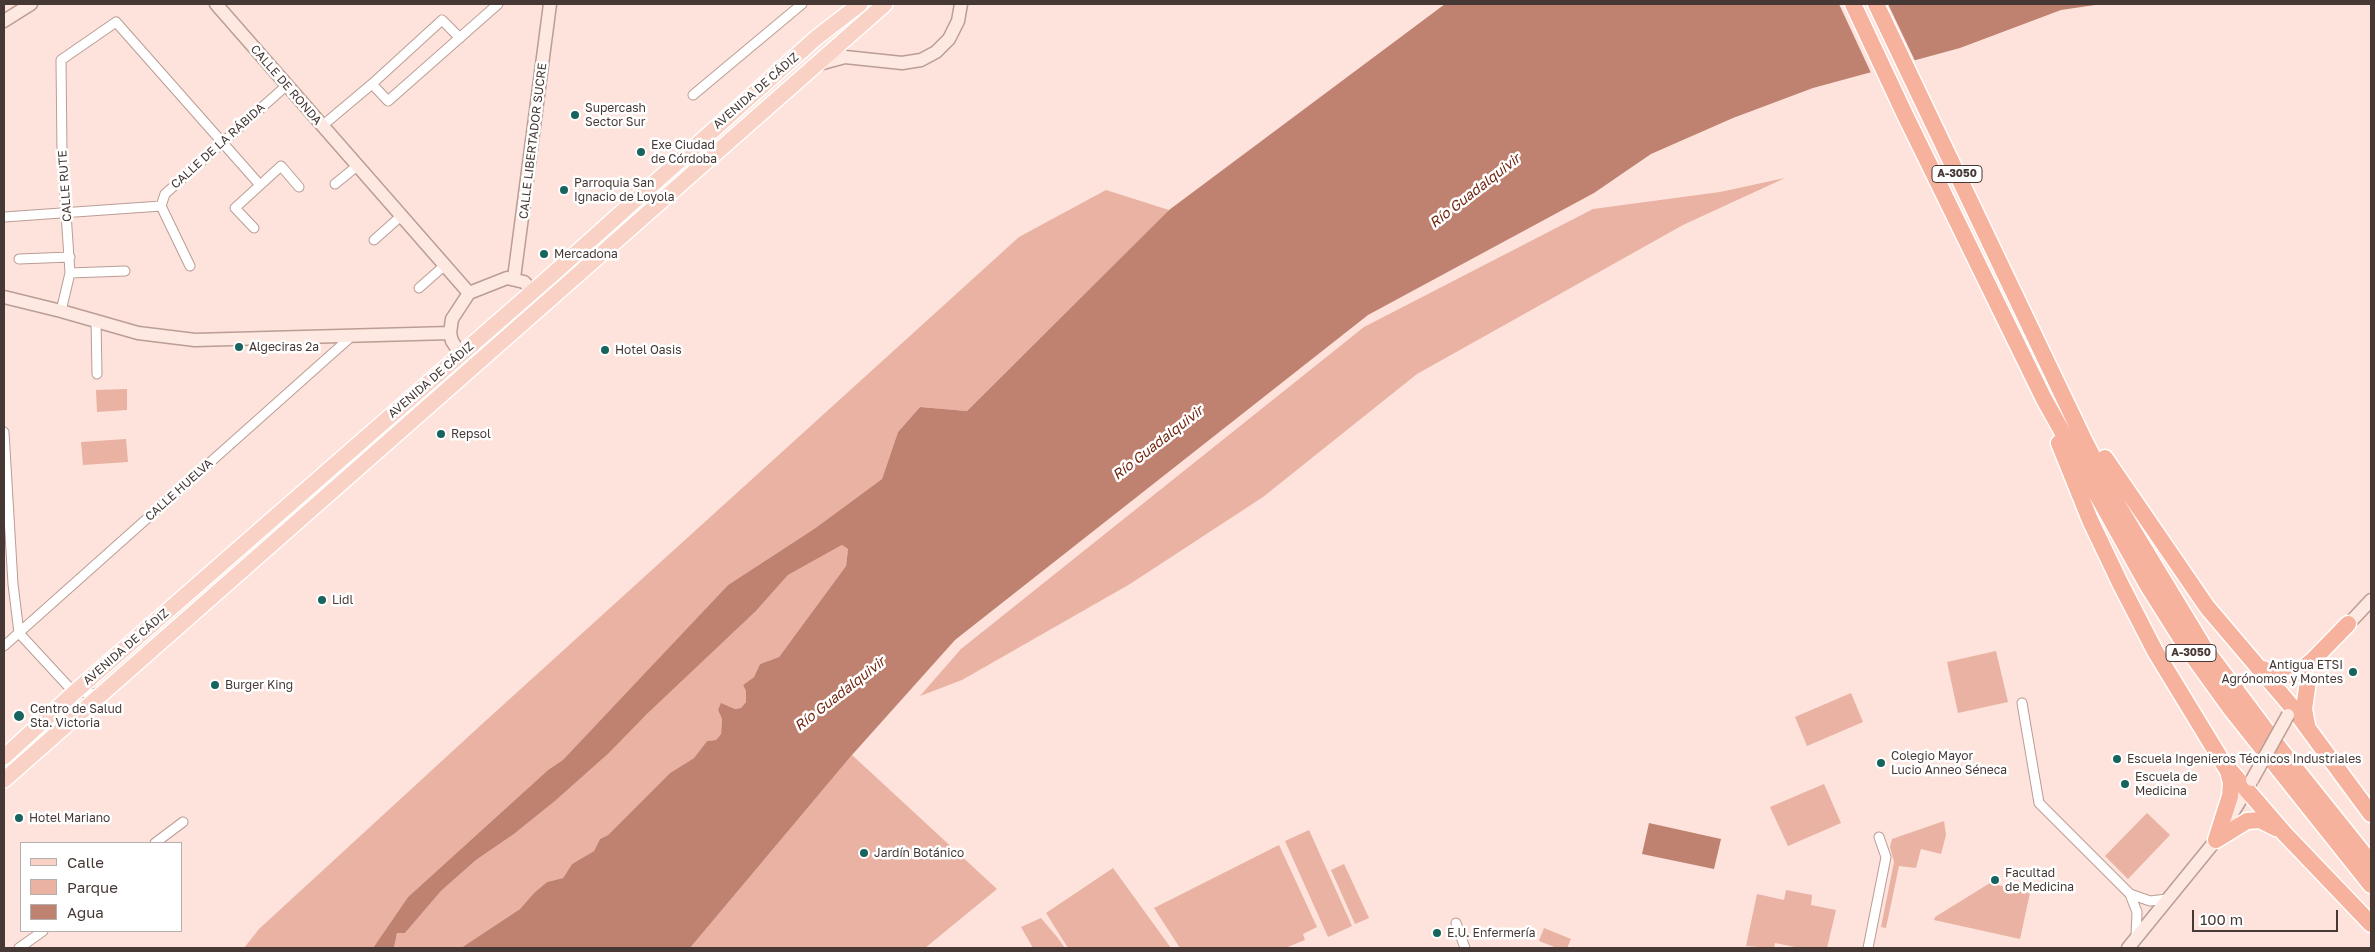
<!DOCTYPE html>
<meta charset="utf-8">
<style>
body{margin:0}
#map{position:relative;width:2375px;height:952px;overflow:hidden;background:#fde3dc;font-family:"Golos Text",sans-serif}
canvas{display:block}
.frame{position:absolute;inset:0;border:5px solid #463935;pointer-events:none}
.legend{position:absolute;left:20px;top:842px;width:162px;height:90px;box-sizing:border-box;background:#fff;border:1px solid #b5b0ae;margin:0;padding:6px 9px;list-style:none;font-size:15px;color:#463935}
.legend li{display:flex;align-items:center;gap:10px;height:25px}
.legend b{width:25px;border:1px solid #b5b0ae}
.scale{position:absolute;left:2192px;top:910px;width:146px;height:22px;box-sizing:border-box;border:2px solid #463935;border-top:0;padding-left:6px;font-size:15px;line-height:18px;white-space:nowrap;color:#463935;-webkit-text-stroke:4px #fff;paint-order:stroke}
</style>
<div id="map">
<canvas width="2375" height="952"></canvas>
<div class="frame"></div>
<ul class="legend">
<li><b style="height:6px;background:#fad1c5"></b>Calle</li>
<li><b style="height:14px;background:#e9b2a2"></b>Parque</li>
<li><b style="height:14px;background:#c08270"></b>Agua</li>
</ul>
<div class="scale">100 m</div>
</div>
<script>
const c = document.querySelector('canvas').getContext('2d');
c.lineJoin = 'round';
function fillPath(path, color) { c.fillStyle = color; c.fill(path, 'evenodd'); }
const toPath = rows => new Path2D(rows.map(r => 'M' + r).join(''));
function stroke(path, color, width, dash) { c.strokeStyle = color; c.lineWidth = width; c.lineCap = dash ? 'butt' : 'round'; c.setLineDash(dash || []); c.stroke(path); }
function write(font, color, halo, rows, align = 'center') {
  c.font = font + ' "Golos Text",sans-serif'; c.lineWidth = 5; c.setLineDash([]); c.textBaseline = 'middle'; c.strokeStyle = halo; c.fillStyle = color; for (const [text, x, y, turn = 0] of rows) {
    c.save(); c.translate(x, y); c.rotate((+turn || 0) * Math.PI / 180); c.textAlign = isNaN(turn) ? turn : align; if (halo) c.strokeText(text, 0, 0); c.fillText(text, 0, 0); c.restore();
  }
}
const green = toPath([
 [1785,178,1683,225,1417,374,1263,497,1130,584,962,680,920,696,961,649,1364,327,1593,209,1720,192],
 [1106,190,1169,210,967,411,920,407,898,432,882,479,814,529,728,585,563,761,548,770,408,897,373,948,244,948,259,929,481,725,1019,237],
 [127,389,127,410,97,412,96,390],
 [126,439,128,462,83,465,81,442],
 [842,545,848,549,846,566,779,657,760,664,754,677,743,685,746,691,746,702,741,708,735,709,722,704,718,710,722,719,721,734,716,740,707,741,694,758,670,773,608,835,600,839,594,851,572,864,563,878,547,882,534,893,520,909,461,948,394,948,397,933,405,933,441,891,476,860,514,834,555,801,609,753,647,714,756,611,788,575],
 [1996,651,2008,702,1958,713,1947,662],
 [1851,693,1863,722,1807,746,1795,717],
 [852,755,997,889,925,948,690,948],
 [1824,784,1841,823,1788,846,1770,807],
 [2147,813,2170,835,2128,879,2105,856],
 [1944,821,1946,835,1941,854,1921,849,1916,868,1899,866,1886,928,1881,927,1894,862,1890,847,1892,839],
 [1309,830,1352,926,1328,937,1285,841],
 [1279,845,1317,927,1303,934,1305,940,1285,948,1180,948,1154,908],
 [1344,864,1369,918,1355,924,1331,870],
 [1113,868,1171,948,1068,948,1046,913],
 [1990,883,2030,893,2020,939,1934,920,1935,917],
 [1786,890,1812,895,1811,905,1836,910,1827,948,1800,948,1775,943,1774,948,1746,946,1757,894,1784,900],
 [1041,918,1057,937,1065,948,1033,948,1021,927],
 [1544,928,1571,939,1567,948,1557,948,1539,941]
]);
const water = toPath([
 [1445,4,2102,4,2061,10,1960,48,1813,88,1733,118,1651,154,1594,193,1368,315,955,640,852,755,690,948,461,948,520,909,534,893,547,882,563,878,572,864,594,851,600,839,608,835,670,773,694,758,707,741,716,740,721,734,722,719,718,710,721,703,735,709,741,708,746,702,746,691,743,685,754,677,760,664,779,657,846,566,848,549,842,545,788,575,756,611,647,714,609,753,555,801,514,834,476,860,441,891,405,933,397,933,394,948,373,948,408,897,548,770,563,760,728,585,814,529,882,479,898,432,920,407,967,411,1169,210],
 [1649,823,1721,839,1714,869,1642,854]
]);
const pier = toPath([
 [1839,4,1888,4,1916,63,1872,75]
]);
const street = toPath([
 [372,84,388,101,498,4],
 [693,95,802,4],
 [322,126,372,84,442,20,460,38],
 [335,184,357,166],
 [161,206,190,266],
 [4,217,161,206,165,194,287,85],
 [254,228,235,208,281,166,299,187],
 [374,240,401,216],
 [19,259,70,257],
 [70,273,125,271],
 [419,288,445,265],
 [61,311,70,273,62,153,61,60,116,22,260,185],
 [96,321,97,374],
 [4,432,13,584,19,633,67,685,76,691,100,695],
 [4,646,353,335],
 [2022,703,2039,803,2130,894,2150,901,2167,899],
 [155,843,183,822],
 [2130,894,2137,912,2136,937],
 [1456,923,1465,948],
 [19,948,43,931],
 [1868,948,1886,857,1879,837]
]);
const secondary = toPath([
 [216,4,469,293],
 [4,21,31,4],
 [819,64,845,57,902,63,921,60,936,52,949,39,958,21,961,4],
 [514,278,550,4],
 [4,297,61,311,138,333,195,340,450,333],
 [461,355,452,341,450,333,452,319,469,293,507,278,524,282,533,291],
 [2342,631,2371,600],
 [2128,948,2216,840,2250,784]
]);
const primary = toPath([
 [4,757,76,691,554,273,816,38,860,4],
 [4,780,885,4]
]);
const highway = toPath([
 [1853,4,1906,117,2044,399,2148,586,2187,648,2231,709,2371,885],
 [1876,4,2085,442,2117,504,2203,646,2283,753,2371,863],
 [2059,443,2090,520,2120,583,2155,651,2228,771,2231,783,2230,796,2216,840],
 [2105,458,2207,607,2292,707,2371,814],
 [2263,669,2279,677,2296,674,2312,661,2348,624],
 [2307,725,2304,709,2308,681],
 [2228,768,2284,833,2371,924],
 [2216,840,2247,821,2260,820,2276,828]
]);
const secondaryBridge = toPath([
 [2252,780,2288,715]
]);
const markers = [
 [575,115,5,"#17635d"],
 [641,152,5,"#17635d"],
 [564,190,5,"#17635d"],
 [544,254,5,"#17635d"],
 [239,347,5,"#17635d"],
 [605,350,5,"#17635d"],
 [441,434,5,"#17635d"],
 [322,600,5,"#17635d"],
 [2353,672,5,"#17635d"],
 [215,685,5,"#17635d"],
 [19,716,6,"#17635d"],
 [2117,759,5,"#17635d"],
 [1881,763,5,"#17635d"],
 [2125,784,5,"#17635d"],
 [19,818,5,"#17635d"],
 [864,853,5,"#17635d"],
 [1995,880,5,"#17635d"],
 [1437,933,5,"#17635d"]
];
const shields = [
 [1957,174,50],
 [2191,653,50]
];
const shieldNames = [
 ["A-3050",1957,174],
 ["A-3050",2191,653]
];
const streetNames = [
 ["CALLE DE RONDA",286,85,49],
 ["AVENIDA DE CÁDIZ",756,91,-41],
 ["CALLE LIBERTADOR SUCRE",533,141,-83],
 ["CALLE DE LA RÁBIDA",218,146,-42],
 ["CALLE RUTE",65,186,-94],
 ["AVENIDA DE CÁDIZ",431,380,-41],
 ["CALLE HUELVA",179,490,-42],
 ["AVENIDA DE CÁDIZ",126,647,-41]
];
const poiNames = [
 ["Supercash",585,108],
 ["Sector Sur",585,122],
 ["Exe Ciudad",651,145],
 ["de Córdoba",651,159],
 ["Parroquia San",574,183],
 ["Ignacio de Loyola",574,197],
 ["Mercadona",554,254],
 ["Algeciras 2ª",249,347],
 ["Hotel Oasis",615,350],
 ["Repsol",451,434],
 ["Lidl",332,600],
 ["Antigua ETSI",2343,665,"right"],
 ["Agrónomos y Montes",2343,679,"right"],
 ["Burger King",225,685],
 ["Centro de Salud",30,709],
 ["Sta. Victoria",30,723],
 ["Colegio Mayor",1891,756],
 ["Lucio Anneo Séneca",1891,770],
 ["Escuela Ingenieros Técnicos Industriales",2127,759],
 ["Escuela de",2135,777],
 ["Medicina",2135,791],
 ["Hotel Mariano",29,818],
 ["Jardín Botánico",874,853],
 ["Facultad",2005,873],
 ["de Medicina",2005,887],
 ["E.U. Enfermería",1447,933]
];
const waterNames = [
 ["Río Guadalquivir",1475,191,-38],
 ["Río Guadalquivir",1158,443,-38],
 ["Río Guadalquivir",840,694,-38]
];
fillPath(green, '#e9b2a2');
fillPath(water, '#c08270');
fillPath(pier, '#fde3dc');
stroke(street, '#bb9d94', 11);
stroke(secondary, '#bb9d94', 15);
stroke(primary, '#fff', 18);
stroke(highway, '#fff', 19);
stroke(street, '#fff', 9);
stroke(secondary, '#fde8e2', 12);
stroke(primary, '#fad1c5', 15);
stroke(highway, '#f7b29e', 16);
stroke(secondaryBridge, '#bb9d94', 15, []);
stroke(secondaryBridge, '#fde8e2', 12);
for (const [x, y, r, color] of markers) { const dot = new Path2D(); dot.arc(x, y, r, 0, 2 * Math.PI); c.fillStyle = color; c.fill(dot); stroke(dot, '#fff', 2); }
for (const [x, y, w] of shields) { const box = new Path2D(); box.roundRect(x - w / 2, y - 8.5, w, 17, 4); c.fillStyle = '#fff'; c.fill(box); stroke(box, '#463935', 1); }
write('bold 11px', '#463935', null, shieldNames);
write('12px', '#463935', '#fff', streetNames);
write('12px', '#463935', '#fff', poiNames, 'left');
write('italic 14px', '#72260f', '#fff', waterNames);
</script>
